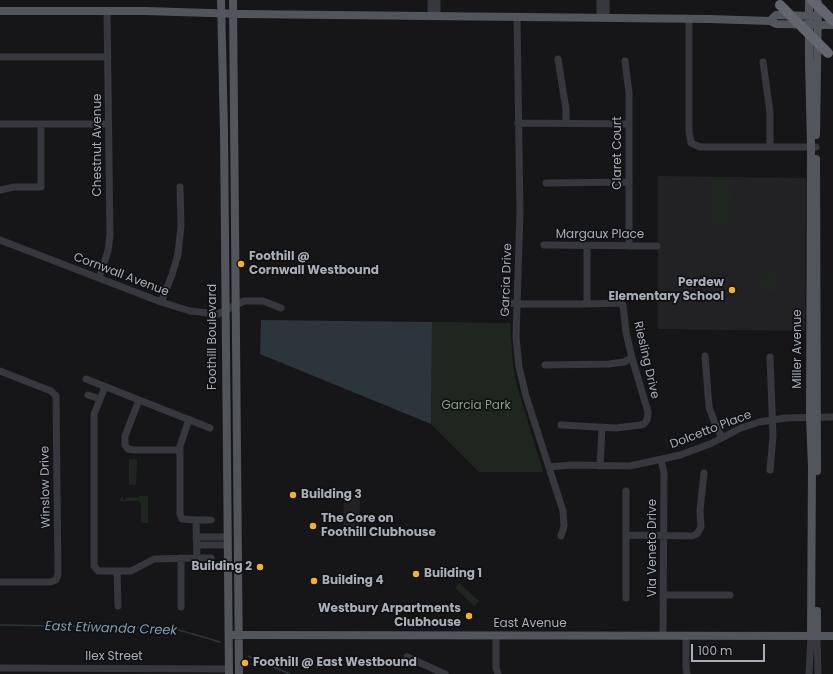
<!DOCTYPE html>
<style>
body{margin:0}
#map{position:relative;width:833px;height:674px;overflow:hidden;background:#161618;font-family:Poppins,sans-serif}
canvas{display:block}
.scale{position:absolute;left:691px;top:644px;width:74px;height:18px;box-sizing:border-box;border:2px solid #a8adb8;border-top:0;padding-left:5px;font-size:12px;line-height:14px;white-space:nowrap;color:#a8adb8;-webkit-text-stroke:3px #111113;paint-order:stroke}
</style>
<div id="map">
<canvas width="833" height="674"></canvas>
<div class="scale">100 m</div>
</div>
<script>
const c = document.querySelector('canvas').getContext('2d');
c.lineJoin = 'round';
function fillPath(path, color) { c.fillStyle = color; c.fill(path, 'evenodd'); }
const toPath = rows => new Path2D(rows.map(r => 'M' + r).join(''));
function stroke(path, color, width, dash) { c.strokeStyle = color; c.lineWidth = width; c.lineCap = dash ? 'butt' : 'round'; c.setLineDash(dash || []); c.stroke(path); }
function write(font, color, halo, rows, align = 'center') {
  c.font = font + ' Poppins,sans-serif'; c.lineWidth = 3.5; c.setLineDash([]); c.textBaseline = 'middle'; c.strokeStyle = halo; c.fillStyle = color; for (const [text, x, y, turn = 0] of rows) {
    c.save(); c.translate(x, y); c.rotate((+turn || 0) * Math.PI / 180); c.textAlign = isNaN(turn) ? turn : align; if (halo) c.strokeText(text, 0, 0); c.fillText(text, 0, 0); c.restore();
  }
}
const built = toPath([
 [658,176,806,178,805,331,658,329],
 [344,494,360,500,359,534,343,534]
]);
const green = toPath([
 [713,180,731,180,731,189,712,189],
 [712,191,731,191,731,200,712,200],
 [713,202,731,202,731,212,712,212],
 [712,213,731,213,731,223,712,223],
 [772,270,776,273,776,291,764,291,762,289,764,288,762,286,761,287,758,283],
 [432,322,510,323,513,365,517,386,543,472,479,472,431,424],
 [129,459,137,459,136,485,129,485],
 [139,496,148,496,148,523,143,523,141,521,141,504,139,501,120,501,121,497,123,497,123,500,125,500,126,497,138,498],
 [459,583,479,601,474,606,455,588]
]);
const water = toPath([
 [261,320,432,322,431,424,260,354]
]);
const stream = toPath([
 [0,625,172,628,220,642],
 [248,656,290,674]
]);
const minor = toPath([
 [431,16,431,0],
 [437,16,437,0],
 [517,17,520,212,516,337,519,367,526,396,563,511,564,526,561,536],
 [600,18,600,0],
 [606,18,606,0],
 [689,19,689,132,691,143,700,147,816,147],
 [0,57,108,57],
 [558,59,566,109,566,123],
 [625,61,629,93,629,246],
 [763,62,770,112,770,147],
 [518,123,629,124],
 [0,124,108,124],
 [546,183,629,182],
 [0,190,14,187,41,187,41,124],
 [0,240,161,302,190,311,218,314,244,301,263,301,281,308],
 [544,245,657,246],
 [587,246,587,304],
 [99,278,108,251,110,235,107,11],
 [161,302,172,275,178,254,181,226,180,187],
 [504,302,517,304,587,304,619,303,623,305,626,332,632,358,648,412,647,420,644,424,640,425,616,428,561,425],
 [705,356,709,407,714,421,722,438],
 [545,365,609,364,624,362,632,358],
 [0,371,51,391,56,396,58,574,56,580,50,582,0,582],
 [86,379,210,428],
 [105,387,94,414,94,566,98,571,131,571,154,559,197,558,196,520,182,519,180,514,180,446,189,419],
 [88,395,100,399],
 [139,400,125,436,125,445,128,449,134,450,179,450],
 [661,460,664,473,663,636],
 [600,466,602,428],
 [549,467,572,465,630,466,680,455,710,444,741,428,759,422,786,418,833,417],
 [770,470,773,436,770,357],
 [196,520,211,520],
 [626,535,692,536,697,534,701,527,700,510,704,473],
 [196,537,226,537],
 [197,545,227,545],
 [181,558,181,607],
 [197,558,211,558],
 [117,571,118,606],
 [664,595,730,595],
 [626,598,626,491],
 [496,636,496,667,498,674],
 [686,636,686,667,687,674],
 [817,636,818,674],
 [407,657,445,674],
 [0,668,229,669],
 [809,674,811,636]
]);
const major = toPath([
 [221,0,224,132,229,674],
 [233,0,239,674],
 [809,0,809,60,811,147,810,417,812,467,811,636],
 [0,11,145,11,242,14,710,19,770,21,776,24,833,25],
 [770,21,776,15,813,16],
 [816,135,818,3],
 [816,159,817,471],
 [817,611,817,636],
 [234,635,833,636]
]);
const highwayBridge = toPath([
 [812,0,833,21],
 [780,5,828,53]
]);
const markers = [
 [241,264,4,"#f2b134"],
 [732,290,4,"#f2b134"],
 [293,495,4,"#f2b134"],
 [313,526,4,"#f2b134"],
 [260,567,4,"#f2b134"],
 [416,574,4,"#f2b134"],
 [314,581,4,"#f2b134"],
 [469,616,4,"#f2b134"],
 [245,663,4,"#f2b134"]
];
const streetNames = [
 ["Chestnut Avenue",98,145,-90],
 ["Claret Court",618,153,-90],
 ["Margaux Place",600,235],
 ["Cornwall Avenue",121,275,21],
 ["Garcia Drive",507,280,-88],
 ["Foothill Boulevard",213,337,-90],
 ["Miller Avenue",798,349,-90],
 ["Riesling Drive",646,360,77],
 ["Dolcetto Place",711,430,-21],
 ["Winslow Drive",46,487,-91],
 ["Via Veneto Drive",653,548,-90],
 ["East Avenue",530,624],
 ["Ilex Street",114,657]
];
const poiNames = [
 ["Foothill @",249,257],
 ["Cornwall Westbound",249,271],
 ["Perdew",724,283,"right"],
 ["Elementary School",724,297,"right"],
 ["Building 3",301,495],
 ["The Core on",321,519],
 ["Foothill Clubhouse",321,533],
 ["Building 2",252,567,"right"],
 ["Building 1",424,574],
 ["Building 4",322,581],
 ["Westbury Arpartments",461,609,"right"],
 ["Clubhouse",461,623,"right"],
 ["Foothill @ East Westbound",253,663]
];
const parkNames = [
 ["Garcia Park",476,406]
];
const waterNames = [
 ["East Etiwanda Creek",111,629,2]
];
fillPath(built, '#222225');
fillPath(green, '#1e261f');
fillPath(water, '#2c353c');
stroke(stream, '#2c353c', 1.5);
stroke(minor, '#37383d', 7);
stroke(major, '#53555c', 8);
stroke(highwayBridge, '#63666e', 10);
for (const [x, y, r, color] of markers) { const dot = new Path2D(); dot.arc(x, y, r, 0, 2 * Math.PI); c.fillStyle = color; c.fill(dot); stroke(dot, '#111113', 1.5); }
write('12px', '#a8adb8', '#111113', streetNames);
write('bold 12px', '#a8adb8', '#111113', poiNames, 'left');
write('12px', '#7fa381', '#111113', parkNames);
write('italic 13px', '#7f9bb3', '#111113', waterNames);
</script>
